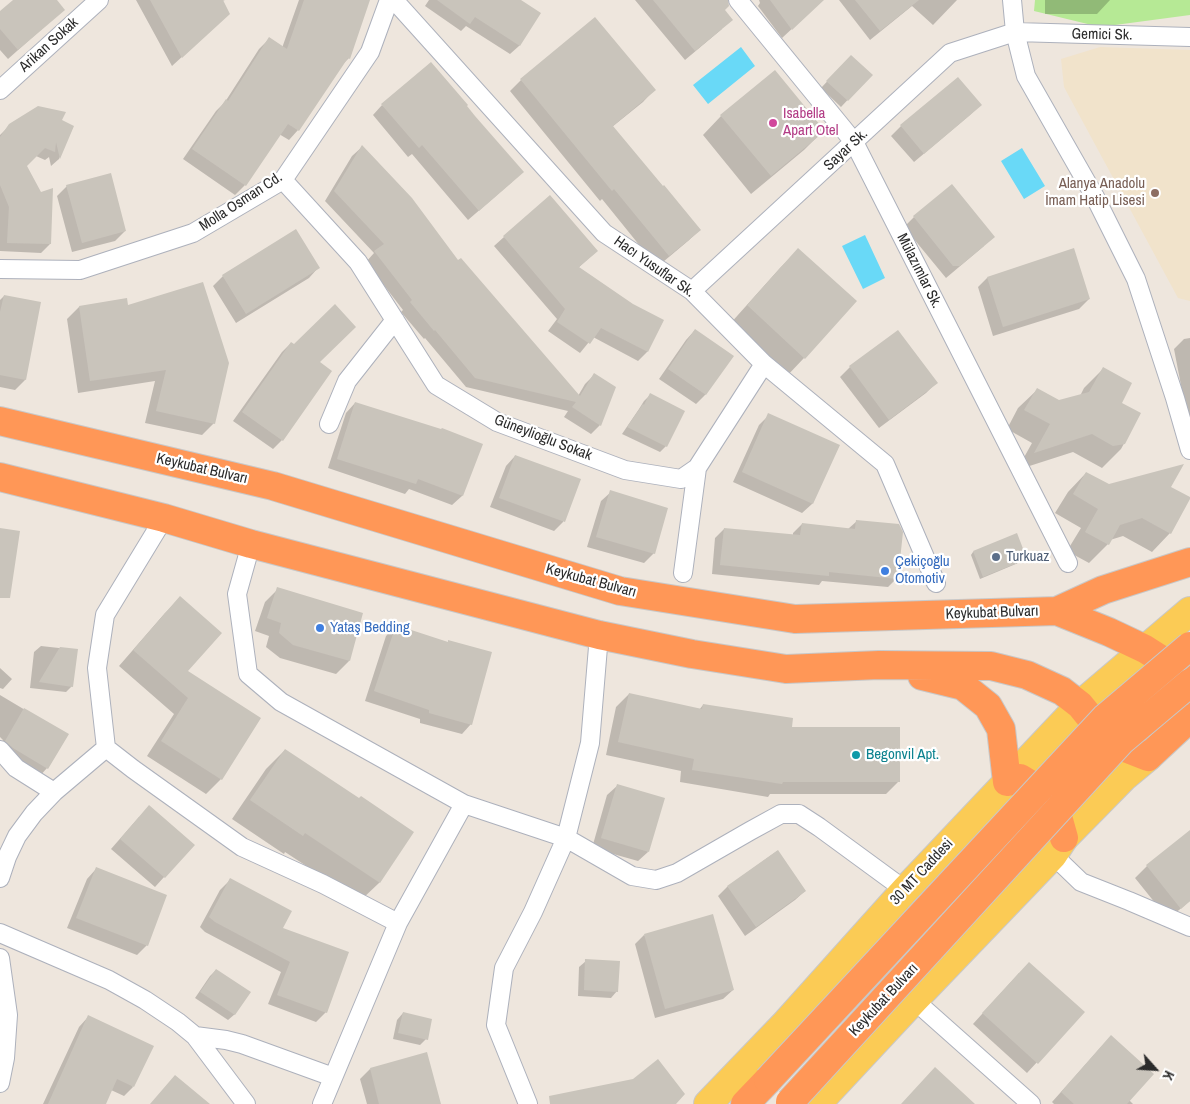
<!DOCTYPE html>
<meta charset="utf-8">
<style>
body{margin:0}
#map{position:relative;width:1190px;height:1104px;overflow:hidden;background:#eee6dd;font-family:"Archivo Narrow",sans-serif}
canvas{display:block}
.north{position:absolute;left:1130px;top:1044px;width:50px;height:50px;-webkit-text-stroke:4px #fff;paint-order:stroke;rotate:116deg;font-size:14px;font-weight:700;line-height:20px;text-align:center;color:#2b2b2b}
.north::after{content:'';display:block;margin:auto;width:18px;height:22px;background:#2b2b2b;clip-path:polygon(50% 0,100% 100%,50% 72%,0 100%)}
</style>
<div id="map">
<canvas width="1190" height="1104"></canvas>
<div class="north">K</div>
</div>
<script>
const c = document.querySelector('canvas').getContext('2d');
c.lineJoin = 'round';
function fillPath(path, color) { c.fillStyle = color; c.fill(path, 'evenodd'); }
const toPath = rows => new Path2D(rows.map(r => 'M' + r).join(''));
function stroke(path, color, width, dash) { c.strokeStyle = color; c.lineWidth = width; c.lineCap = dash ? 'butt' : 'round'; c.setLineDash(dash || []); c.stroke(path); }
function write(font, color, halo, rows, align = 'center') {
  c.font = font + ' "Archivo Narrow",sans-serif'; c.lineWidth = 4.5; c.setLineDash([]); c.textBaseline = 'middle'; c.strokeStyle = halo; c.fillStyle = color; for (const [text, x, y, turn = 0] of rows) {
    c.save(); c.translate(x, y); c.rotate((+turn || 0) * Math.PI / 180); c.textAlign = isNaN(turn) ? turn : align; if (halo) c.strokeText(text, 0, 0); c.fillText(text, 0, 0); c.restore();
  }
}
const education = toPath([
 [1100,47,1190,50,1190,301,1178,298,1064,87,1061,59]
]);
const green = toPath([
 [1035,0,1190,0,1190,15,1100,27,1034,11]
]);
const water = toPath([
 [741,47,755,66,708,104,693,85],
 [1022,148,1045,186,1024,199,1001,161],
 [865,235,885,278,863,289,842,246]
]);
const shadow = toPath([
 [15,0,55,0,53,19,8,59,0,50,0,13],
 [136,0,225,0,222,1,219,23,172,66],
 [299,0,368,0,349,58,341,66,298,130,289,140,279,134,245,185,235,195,183,159,216,111,225,102,259,49,269,39,282,48],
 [429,0,518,0,539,14,519,46,510,54,466,26,461,31,425,6],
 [635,0,720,0,723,10,722,29,685,60],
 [759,0,823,0,782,38,758,6,760,3],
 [839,0,957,0,933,25,912,6,870,40],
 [1045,0,1110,0,1097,14,1045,14],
 [851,56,871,75,841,107,821,88],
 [958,79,980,105,970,115,914,162,891,136,901,126],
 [521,80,654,90,643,102,612,127,700,230,688,241,657,267,602,199,600,201,510,91],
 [382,105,512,182,468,220,412,154,408,157,373,115],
 [721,116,823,131,804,150,751,194,703,135],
 [60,121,73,127,59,159,51,166,49,157,45,160,36,156,26,166,50,244,41,253,0,251,0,135,10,125],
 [362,147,458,262,578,396,585,384,594,375,600,425,591,434,564,417,568,411,466,387,425,338,424,339,401,312,403,310,366,262,374,253,325,201,352,156],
 [67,186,125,231,115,241,72,252,57,196],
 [914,217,984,246,946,278,904,227],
 [504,237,597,251,578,268,632,305,663,321,647,352,638,361,593,337,580,353,548,331,557,319,494,246],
 [798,250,804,358,786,377,729,325,780,268],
 [318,268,309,278,236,323,213,286,223,276],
 [987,278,1089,299,1079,309,993,336,978,287],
 [4,296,40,303,25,380,15,390,0,387,0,300],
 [79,307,127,307,214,423,202,435,145,423,155,381,78,393,67,319],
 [695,330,732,356,705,395,696,404,659,379,686,340],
 [1190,338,1190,432,1174,349,1184,339],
 [291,343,282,440,273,449,233,421,282,352],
 [850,367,936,383,926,393,879,428,840,377],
 [1103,369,1120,403,1140,414,1121,449,1102,468,1073,452,1017,470,1032,443,1007,429,1018,408,1037,390,1059,402,1080,396,1084,388],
 [650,395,666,446,660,452,622,434,639,409,644,401],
 [355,403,481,444,462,496,452,505,409,489,405,494,328,468,346,413],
 [769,415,838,446,812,504,802,513,733,482,759,425],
 [515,456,579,480,563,522,554,531,490,507,506,466],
 [1086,473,1109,486,1170,487,1170,533,1152,552,1123,536,1110,540,1108,544,1089,563,1067,551,1081,528,1055,513,1068,492],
 [611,492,654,553,644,563,587,547,601,501],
 [857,521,897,578,888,587,822,581,819,585,712,574,715,538,724,529,793,536,793,533,802,524,848,529],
 [973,552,1026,559,1023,561,980,579,971,555],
 [278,589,362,614,349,661,336,674,280,658,266,647,269,636,255,631,265,602],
 [180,598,186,672,259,718,221,779,206,794,147,756,174,714,119,666,165,613],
 [396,626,447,643,449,641,471,724,462,734,420,723,420,719,365,701,386,636],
 [41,646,77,650,72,686,66,692,30,688,34,652],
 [0,668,12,679,3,689,0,688],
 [629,694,699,710,703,705,790,729,898,782,886,794,770,794,768,797,680,782,681,771,606,755,616,707],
 [0,695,67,735,47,768,38,778,0,745,3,740,0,737],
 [285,750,359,800,412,832,379,883,360,901,285,852,284,854,232,819,266,769],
 [617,786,648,852,638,861,592,848,607,795],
 [139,817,193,845,155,887,111,849],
 [1190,831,1190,901,1168,919,1135,878,1147,866],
 [777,851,805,891,795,900,745,936,718,896,727,887],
 [96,869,147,945,137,955,67,928,87,879],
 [230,880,281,929,326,1012,316,1022,268,1004,281,972,205,932,200,927,220,890],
 [644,935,733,990,723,999,655,1018,635,944],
 [586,961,617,991,611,998,578,996,579,967],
 [216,970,235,1014,228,1020,195,998,210,976],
 [1019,973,1083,1012,1027,1073,973,1024],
 [403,1013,426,1039,420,1045,393,1039,397,1020],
 [88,1017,133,1087,124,1096,111,1090,105,1104,43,1104,79,1027],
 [1101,1047,1129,1100,1133,1104,1054,1104,1052,1102],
 [370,1069,437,1104,367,1104,360,1079]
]);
const building = toPath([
 [13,0,57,0,65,10,18,50,0,29,0,11],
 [150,0,223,0,230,14,182,58],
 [304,0,370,0,350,59,348,58,299,131,288,124,246,186,192,149,226,99,228,101,269,37,287,49],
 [437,0,521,0,541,13,520,46,475,17,470,24],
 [653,0,728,0,729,6,725,10,733,20,695,51],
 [770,0,824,0,792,30],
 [855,0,919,0,880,31],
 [595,17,656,90,613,126,663,186,664,185,701,230,669,256,614,189,612,191,520,79],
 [851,55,873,75,848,101,826,81],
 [431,62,468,105,467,106,475,116,524,172,479,211,422,145,419,148,381,104],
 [775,70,825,131,771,176,720,115],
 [958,77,982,105,924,154,900,125],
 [38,106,66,112,62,120,74,126,60,159,56,142,55,152,45,148,27,166,41,192,53,188,51,244,7,243,9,207,0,185,0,137,9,124],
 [362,145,412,198,458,260,461,258,580,396,594,373,616,387,601,426,572,407,576,402,475,378,435,330,434,331,410,302,412,300,374,251,384,244,334,191],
 [111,173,126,231,82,243,66,185],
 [952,184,995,237,960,266,953,266,913,216],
 [550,195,598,251,579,267,633,304,664,320,648,352,601,328,590,344,557,322,565,309,503,236],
 [296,229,320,268,246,314,222,275],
 [798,248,857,301,805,359,747,305],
 [1074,248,1090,299,1003,327,987,277],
 [203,282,229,363,215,424,156,411,166,370,90,381,79,306,127,298,128,305],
 [4,295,41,302,26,380,0,375,0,312],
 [335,304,356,327,320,362,332,371,283,441,242,412,291,342,294,344],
 [695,329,734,356,706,395,668,369],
 [898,330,938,383,889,420,849,366],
 [1103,367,1132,383,1122,403,1141,413,1125,444,1113,446,1092,434,1034,453,1050,424,1024,410,1037,388,1059,400,1089,392],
 [650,393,685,411,667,447,627,427,643,404,644,405],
 [355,402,441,429,442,428,483,444,463,496,418,479,416,484,337,459],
 [768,413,840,445,813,504,742,472],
 [515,455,581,479,565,522,499,498],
 [1184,464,1171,487,1190,497,1190,499,1171,534,1142,518,1120,525,1109,545,1085,532,1098,509,1073,494,1086,472,1109,484],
 [610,490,668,508,655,554,596,537],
 [856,520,899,524,903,532,898,579,829,572,829,576,720,565,724,528,800,535,802,523,855,529],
 [0,528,20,531,10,598,0,598],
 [1017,533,1027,559,983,577,973,551],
 [277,587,363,613,350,661,293,645,279,633,281,623,267,618],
 [180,596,222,633,188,671,261,718,222,780,161,741,188,698,133,650],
 [396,625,448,642,448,640,492,652,472,725,429,713,429,710,374,691],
 [60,647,78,649,73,687,39,682],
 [629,693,702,709,703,704,793,718,792,727,900,727,900,782,783,782,782,784,692,770,694,759,618,742],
 [24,708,69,734,48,769,13,748,5,741],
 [285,749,359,798,361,796,414,832,380,883,305,833,303,836,250,800],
 [617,784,665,798,649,852,601,838],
 [149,805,195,845,165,878,120,839],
 [1190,830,1190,901,1181,909,1146,865],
 [778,850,806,891,756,927,727,886],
 [96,867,167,895,148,946,76,918],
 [230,878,292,911,283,928,349,952,327,1013,277,995,290,962,215,922,209,917],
 [713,914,734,990,665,1009,644,934],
 [585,959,620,961,618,992,584,990],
 [1029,962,1085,1012,1038,1064,982,1013],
 [216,969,251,992,235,1015,200,992],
 [403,1012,432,1019,428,1040,398,1033],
 [88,1015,154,1046,134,1087,117,1079,106,1104,48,1104],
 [1111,1035,1154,1074,1127,1104,1074,1104,1061,1092],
 [427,1052,441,1104,379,1104,370,1068],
 [658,1059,685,1094,676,1104,550,1104,549,1096,633,1079],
 [935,1067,975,1104,901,1104],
 [175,1075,210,1104,150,1104]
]);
const street = toPath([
 [394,0,604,233,692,291,764,364,885,464,936,583],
 [738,0,854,142,1068,563],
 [1012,0,1015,32,1026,76,1095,197,1136,279,1175,398,1190,450],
 [0,90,99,0],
 [283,180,358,262,436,385,497,422,625,470,681,479,697,468,764,364],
 [0,269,80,270,193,233,283,180,370,52,389,0],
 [692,291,950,53,1015,32,1190,37],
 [329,424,347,381,395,320],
 [251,544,237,594,248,674,281,702,464,804,398,923,322,1104],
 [683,573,697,468],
 [106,748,133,769,242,847,323,884,398,923],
 [0,750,16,768,54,792],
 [464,804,566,838,632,876,656,880,677,873,750,831,781,814,799,814,819,827,905,890],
 [1053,855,1081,882,1129,901,1190,927],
 [0,878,7,857,17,836,34,813,54,792,106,748,97,668,105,615,164,518],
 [0,933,109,980,145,1000,178,1022,195,1036,246,1104],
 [0,958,8,1015,5,1058,0,1083],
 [914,1000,1031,1104],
 [195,1036,226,1040,242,1044,333,1077],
 [528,1104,496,1025,504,968,533,912,566,838,590,743,599,635]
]);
const primary = toPath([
 [708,1104,784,1025,905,890,1080,705,1190,611],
 [817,1104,914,1000,1053,855,1064,838,1124,777,1148,757]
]);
const highway = toPath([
 [0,421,273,486,620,591,795,619,1057,611,1103,590,1190,562],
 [0,477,164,518,251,544,599,635,692,654,786,669,879,665,991,666,1027,675,1062,691,1080,705,1102,732,1125,748,1148,757,1190,718],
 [1057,611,1109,632,1145,649,1181,672,1190,690],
 [922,676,963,686,988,706,1001,729,1007,782,1020,778,1046,794,1059,820,1064,838],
 [745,1104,768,1080]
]);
const highwayBridge = toPath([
 [768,1080,1105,718,1190,646],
 [790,1102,1121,741,1190,683]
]);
const markers = [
 [773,123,5,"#d1479c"],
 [1155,193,5,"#8d6e63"],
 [996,557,5,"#5c6f8a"],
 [885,571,5,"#3f7fe0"],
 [320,628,5,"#3f7fe0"],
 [856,755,5,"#0f9aa8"]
];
const streetNames = [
 ["Gemici Sk.",1102,35,1],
 ["Arikan Sokak",49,45,-42],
 ["Sayar Sk.",846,150,-43],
 ["Molla Osman Cd.",241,202,-33],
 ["Hacı Yusuflar Sk.",654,267,35],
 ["Mülazımlar Sk.",919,271,63],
 ["Güneylioğlu Sokak",543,438,21],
 ["Keykubat Bulvarı",202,469,13],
 ["Keykubat Bulvarı",591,581,15],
 ["Keykubat Bulvarı",992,613,-2],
 ["30 MT Caddesi",922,872,-47],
 ["Keykubat Bulvarı",884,1000,-47]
];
const hotelNames = [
 ["Isabella",783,114],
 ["Apart Otel",783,131]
];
const educationNames = [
 ["Alanya Anadolu",1145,184],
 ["İmam Hatip Lisesi",1145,201]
];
const serviceNames = [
 ["Turkuaz",1006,557]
];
const shopNames = [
 ["Çekiçoğlu",895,562],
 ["Otomotiv",895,579],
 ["Yataş Bedding",330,628]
];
const cultureNames = [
 ["Begonvil Apt.",866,755]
];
fillPath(education, '#f1e3cb');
fillPath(green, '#b6e995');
fillPath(water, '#69d9f7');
fillPath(shadow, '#0003');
fillPath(building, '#c9c4bb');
stroke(street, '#adb1bc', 20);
stroke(primary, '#c8c8c8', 30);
stroke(highway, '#c8c8c8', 30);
stroke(street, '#fff', 18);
stroke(primary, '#fbcb55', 28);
stroke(highway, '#ff9757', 28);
stroke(highwayBridge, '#c8c8c8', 30, []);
stroke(highwayBridge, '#ff9757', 28);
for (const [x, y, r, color] of markers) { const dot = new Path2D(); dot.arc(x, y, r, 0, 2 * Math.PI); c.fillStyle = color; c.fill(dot); stroke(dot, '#fff', 2); }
write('15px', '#2b2b2b', '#fff', streetNames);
write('15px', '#b23c85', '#fff', hotelNames, 'left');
write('15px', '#785e54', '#fff', educationNames, 'right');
write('15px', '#4e5e75', '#fff', serviceNames, 'left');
write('15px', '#366cbe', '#fff', shopNames, 'left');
write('15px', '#0d838f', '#fff', cultureNames, 'left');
</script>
